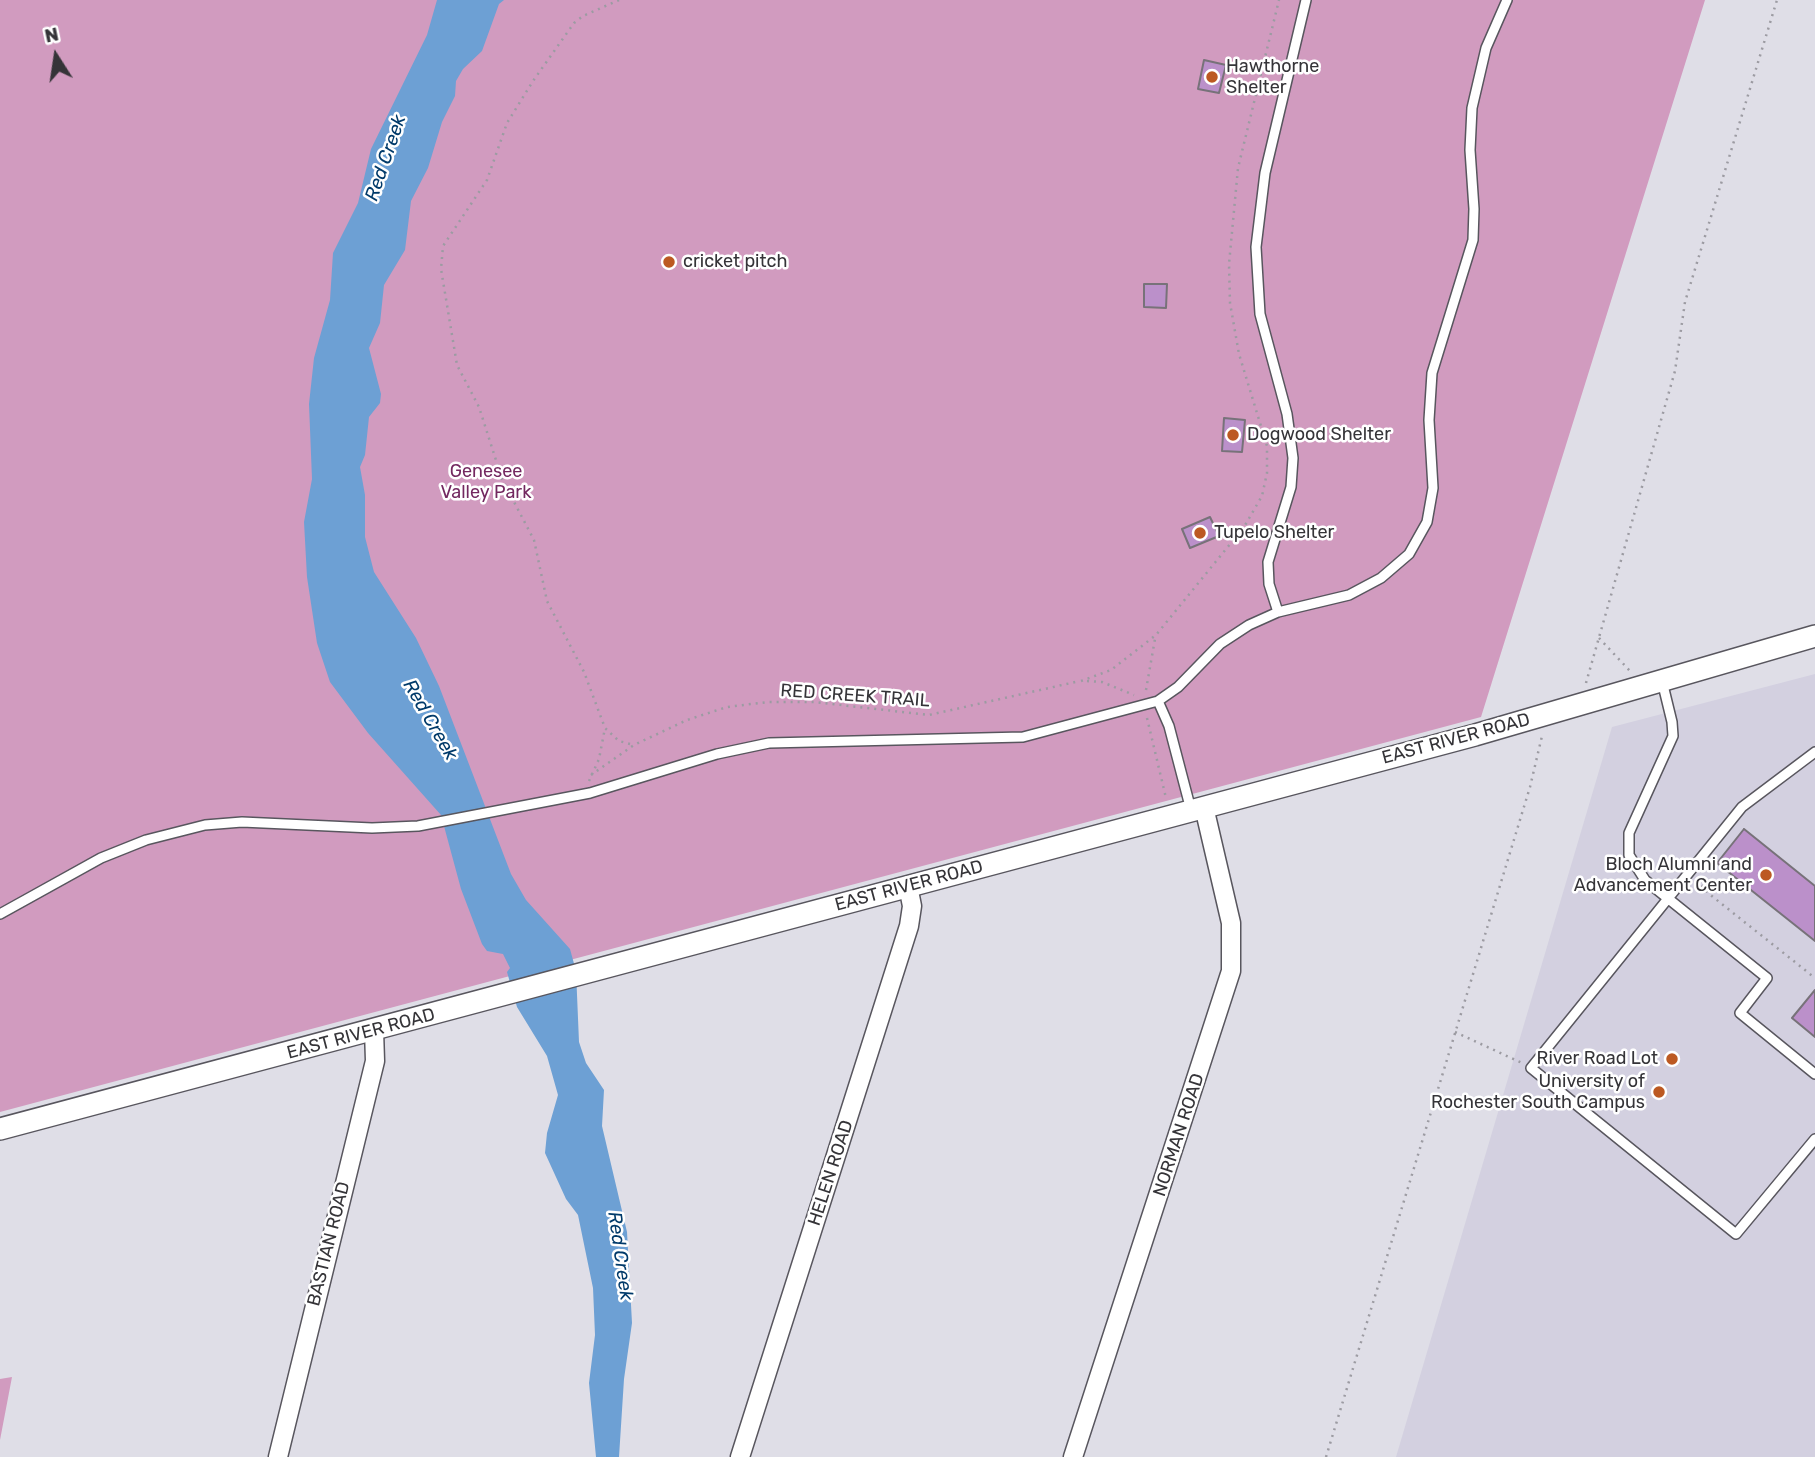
<!DOCTYPE html>
<style>
body{margin:0}
#map{position:relative;width:1815px;height:1457px;overflow:hidden;background:#dfdee7;font-family:Rubik,sans-serif}
canvas{display:block}
.north{position:absolute;left:21px;top:21px;width:70px;height:70px;-webkit-text-stroke:5px #fff;paint-order:stroke;rotate:348deg;font-size:19px;font-weight:700;line-height:28px;text-align:center;color:#353438}
.north::after{content:'';display:block;margin:auto;width:24px;height:32px;background:#353438;clip-path:polygon(50% 0,100% 100%,50% 72%,0 100%)}
</style>
<div id="map">
<canvas width="1815" height="1457"></canvas>
<div class="north">N</div>
</div>
<script>
const c = document.querySelector('canvas').getContext('2d');
c.lineJoin = 'round';
function fillPath(path, color) { c.fillStyle = color; c.fill(path, 'evenodd'); }
const toPath = rows => new Path2D(rows.map(r => 'M' + r).join(''));
function stroke(path, color, width, dash) { c.strokeStyle = color; c.lineWidth = width; c.lineCap = dash ? 'butt' : 'round'; c.setLineDash(dash || []); c.stroke(path); }
function write(font, color, halo, rows, align = 'center') {
  c.font = font + ' Rubik,sans-serif'; c.lineWidth = 5; c.setLineDash([]); c.textBaseline = 'middle'; c.strokeStyle = halo; c.fillStyle = color; for (const [text, x, y, turn = 0] of rows) {
    c.save(); c.translate(x, y); c.rotate((+turn || 0) * Math.PI / 180); c.textAlign = isNaN(turn) ? turn : align; if (halo) c.strokeText(text, 0, 0); c.fillText(text, 0, 0); c.restore();
  }
}
const built = toPath([
 [1815,674,1815,1457,1396,1457,1612,727]
]);
const green = toPath([
 [0,0,1705,0,1481,717,0,1112],
 [12,1377,0,1440,0,1379]
]);
const water = toPath([
 [437,0,504,0,499,4,482,51,463,69,456,81,455,96,442,122,428,168,411,201,405,250,384,285,380,323,369,348,381,394,380,403,369,417,365,455,360,467,365,495,365,537,374,572,416,638,439,686,511,874,526,900,570,949,576,971,579,1042,586,1063,604,1090,602,1126,627,1232,632,1323,624,1379,619,1457,596,1457,589,1383,595,1335,593,1288,578,1215,566,1199,545,1153,547,1133,558,1095,547,1056,517,1007,507,972,510,968,503,954,487,951,482,944,461,889,441,815,368,733,330,682,317,643,307,577,304,522,312,479,309,404,314,358,330,300,333,253,358,203,371,149,427,35]
]);
const building = toPath([
 [1204,60,1226,65,1219,93,1198,89,1204,60],
 [1144,284,1167,284,1166,308,1144,307,1144,284],
 [1224,418,1245,420,1242,452,1222,451,1224,418],
 [1210,517,1219,536,1190,548,1182,529,1210,517],
 [1744,829,1815,886,1815,941,1717,863,1744,829],
 [1815,990,1815,1037,1792,1018,1815,990]
]);
const path = toPath([
 [619,0,583,16,574,23,533,81,507,123,487,180,443,246,441,269,457,365,479,407,502,479,534,540,547,601,584,672,605,728,619,741,634,745],
 [1599,638,1630,671],
 [1081,681,1111,670,1156,635,1244,527,1262,496,1267,473,1267,446,1239,354,1230,303,1229,264,1238,168,1279,0],
 [1087,681,1102,682,1134,695],
 [1586,683,1675,371,1685,302,1777,0],
 [1146,690,1155,639],
 [1147,718,1166,798],
 [591,775,634,745,687,720,727,707,768,702,814,702,929,715,1080,681],
 [589,781,599,759,605,728],
 [1701,879,1700,883,1708,893,1815,978],
 [1455,1032,1522,1063],
 [1326,1457,1530,787,1542,736]
]);
const service = toPath([
 [1278,612,1269,584,1268,562,1291,487,1293,458,1287,414,1260,314,1256,247,1265,173,1306,0],
 [1662,681,1672,722,1673,736,1629,833,1629,855,1645,880,1767,978,1740,1013,1815,1074],
 [1815,752,1742,807,1531,1068,1736,1234,1815,1139],
 [1191,810,1169,726,1158,701,1178,687,1220,644,1249,625,1278,612,1349,595,1381,578,1409,554,1427,522,1433,488,1429,420,1432,373,1473,240,1474,209,1470,150,1472,108,1486,48,1507,0],
 [0,914,101,858,146,840,205,825,242,822,372,828,418,826,590,793,717,754,769,743,1023,737,1158,701]
]);
const minor = toPath([
 [278,1457,375,1061,374,1030],
 [740,1457,909,926,912,906,908,886],
 [1073,1457,1231,971,1231,923,1204,807]
]);
const tertiary = toPath([
 [0,1129,1475,735,1815,636]
]);
const markers = [
 [1212,77,7,"#bc5922"],
 [669,262,7,"#bc5922"],
 [1233,435,7,"#bc5922"],
 [1200,533,7,"#bc5922"],
 [1766,875,7,"#bc5922"],
 [1672,1059,7,"#bc5922"],
 [1659,1092,7,"#bc5922"]
];
const poiNames = [
 ["Hawthorne",1226,67],
 ["Shelter",1226,88],
 ["cricket pitch",683,262],
 ["Dogwood Shelter",1247,435],
 ["Tupelo Shelter",1214,533],
 ["Bloch Alumni and",1752,865,"right"],
 ["Advancement Center",1752,886,"right"],
 ["River Road Lot",1658,1059,"right"],
 ["University of",1645,1082,"right"],
 ["Rochester South Campus",1645,1103,"right"]
];
const parkNames = [
 ["Genesee",486,472],
 ["Valley Park",486,493]
];
const streetNames = [
 ["RED CREEK TRAIL",855,696,4],
 ["EAST RIVER ROAD",1456,739,-15],
 ["EAST RIVER ROAD",909,886,-15],
 ["EAST RIVER ROAD",361,1034,-15],
 ["NORMAN ROAD",1179,1135,-72],
 ["HELEN ROAD",831,1173,-72],
 ["BASTIAN ROAD",329,1244,-76]
];
const waterNames = [
 ["Red Creek",386,158,-71],
 ["Red Creek",430,720,60],
 ["Red Creek",620,1256,82]
];
fillPath(built, '#d3d0e0');
fillPath(green, '#d19bbf');
fillPath(water, '#6da0d4');
fillPath(building, '#bb90ca');
stroke(building, '#777279', 2);
stroke(service, '#58565e', 12);
stroke(minor, '#58565e', 21);
stroke(tertiary, '#58565e', 24);
stroke(path, '#9c9ba2', 2.5, [2, 5]);
stroke(service, '#fff', 9);
stroke(minor, '#fff', 18);
stroke(tertiary, '#fff', 21);
for (const [x, y, r, color] of markers) { const dot = new Path2D(); dot.arc(x, y, r, 0, 2 * Math.PI); c.fillStyle = color; c.fill(dot); stroke(dot, '#fff', 2.5); }
write('18px', '#353438', '#fff', poiNames, 'left');
write('18px', '#732860', '#fff', parkNames);
write('18px', '#353438', '#fff', streetNames);
write('italic 19px', '#003a6a', '#fff', waterNames);
</script>
